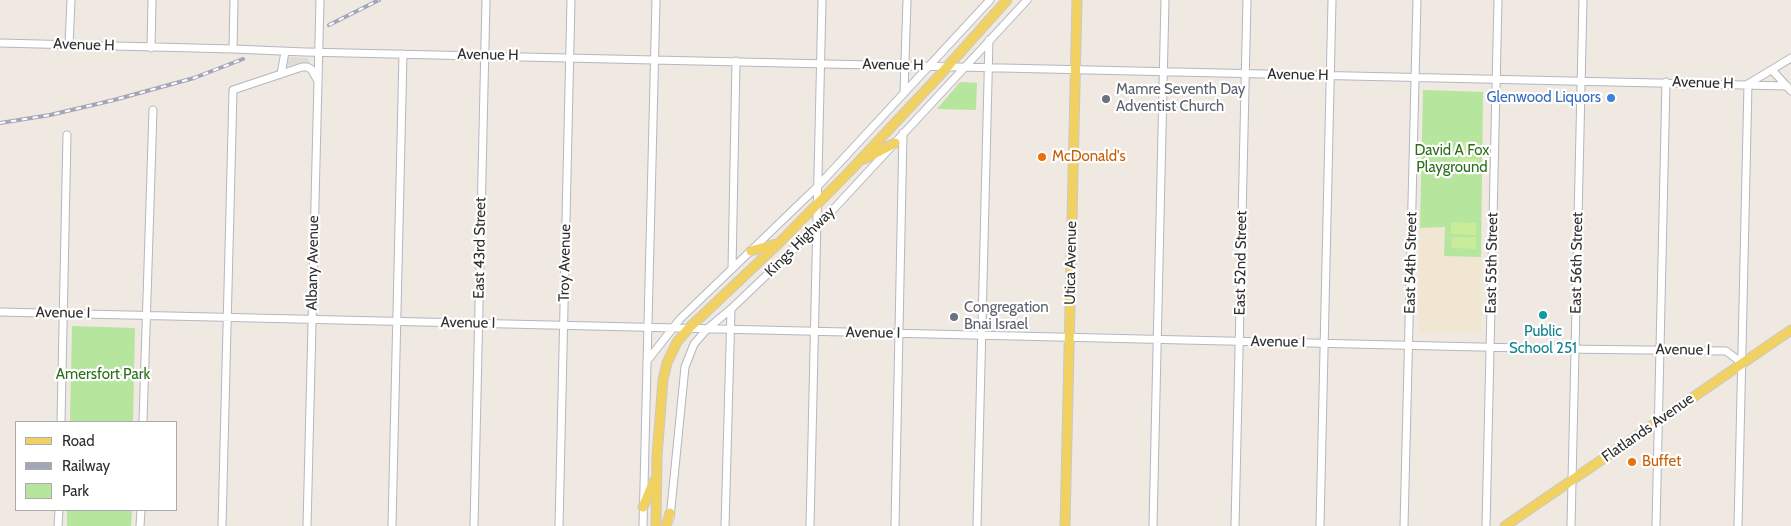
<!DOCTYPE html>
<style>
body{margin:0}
#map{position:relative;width:1791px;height:526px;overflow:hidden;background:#efe9e1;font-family:Cabin,sans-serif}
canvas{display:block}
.legend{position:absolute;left:15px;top:421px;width:162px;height:90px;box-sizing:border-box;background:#fff;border:1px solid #ababab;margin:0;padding:6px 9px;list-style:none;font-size:15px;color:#2e2e2e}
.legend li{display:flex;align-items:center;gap:10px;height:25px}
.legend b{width:25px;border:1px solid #ababab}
</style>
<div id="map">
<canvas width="1791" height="526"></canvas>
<ul class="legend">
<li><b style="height:6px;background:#f2d163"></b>Road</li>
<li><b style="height:6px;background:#a3a6b8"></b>Railway</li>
<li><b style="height:14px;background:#b6e59e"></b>Park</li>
</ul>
</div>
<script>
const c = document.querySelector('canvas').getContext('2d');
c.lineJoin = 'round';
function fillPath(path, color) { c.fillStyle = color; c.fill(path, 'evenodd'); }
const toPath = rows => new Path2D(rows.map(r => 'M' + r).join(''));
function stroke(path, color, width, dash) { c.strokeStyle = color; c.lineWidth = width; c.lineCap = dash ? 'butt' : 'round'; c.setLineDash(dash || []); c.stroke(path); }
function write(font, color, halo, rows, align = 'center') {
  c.font = font + ' Cabin,sans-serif'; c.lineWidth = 4.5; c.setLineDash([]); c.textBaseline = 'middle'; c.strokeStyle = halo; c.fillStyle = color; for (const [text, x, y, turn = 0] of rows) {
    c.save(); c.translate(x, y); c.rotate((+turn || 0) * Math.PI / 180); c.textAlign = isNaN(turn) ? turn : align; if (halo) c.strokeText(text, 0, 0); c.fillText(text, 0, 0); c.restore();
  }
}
const education = toPath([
 [1445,227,1444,256,1481,257,1481,332,1419,333,1420,228]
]);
const green = toPath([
 [960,82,977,83,976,110,937,109],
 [1423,90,1483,92,1481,257,1444,256,1445,227,1420,228],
 [72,326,135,328,133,422,70,422],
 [67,510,132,510,131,526,67,526]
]);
const pitch = toPath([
 [1460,142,1480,143,1479,156,1460,155],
 [1459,158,1479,159,1479,171,1459,171],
 [1451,222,1476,223,1476,235,1451,234],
 [1452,237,1476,237,1476,249,1451,248]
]);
const plaza = toPath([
 [290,57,308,58,310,64,304,63,287,66,287,60]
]);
const minor = toPath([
 [0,43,233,49,305,52,1787,86],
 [69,45,71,0],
 [151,48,152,0],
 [233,49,234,0],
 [1773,71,1791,91],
 [281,74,285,52],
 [1748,84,1791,58],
 [904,93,907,0],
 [732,269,736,61],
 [0,312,1564,349,1726,351,1742,363],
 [647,361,680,319,818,186,990,0],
 [61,422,67,135],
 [143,422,153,110],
 [670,518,685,367,694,344,707,329,731,309,817,227,1027,0],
 [58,526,59,510],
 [140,526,141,510],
 [222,526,233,90,302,67,307,67,311,69,318,81],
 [307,526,320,0],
 [392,526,403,54],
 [474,526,486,0],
 [559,526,571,0],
 [643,526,656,0],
 [725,526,731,309],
 [810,526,822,0],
 [895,526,903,133],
 [977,526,989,40],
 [1153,526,1165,0],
 [1235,526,1247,0],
 [1320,526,1332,0],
 [1404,526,1417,0],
 [1486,526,1498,0],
 [1571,526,1583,0],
 [1656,526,1666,82],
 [1738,526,1748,84]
]);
const major = toPath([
 [864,159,895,143],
 [751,251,776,244],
 [643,507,654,481],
 [656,526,657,456,663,380,667,363,677,342,689,328,779,243,849,172,939,76,1007,0],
 [666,526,670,513],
 [1065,526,1077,0],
 [1505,526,1791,330]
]);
const rail = toPath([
 [329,25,379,0],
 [0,123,50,115,114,100,194,78,243,59]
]);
const markers = [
 [1611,98,5,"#3f7fe0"],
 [1106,99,5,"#6b7280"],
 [1042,157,5,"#e8710a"],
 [1543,315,5,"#0f9aa8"],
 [954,317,5,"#6b7280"],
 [1632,462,5,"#e8710a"]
];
const streetNames = [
 ["Avenue H",84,45,2],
 ["Avenue H",488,55,1],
 ["Avenue H",893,65,1],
 ["Avenue H",1298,75,1],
 ["Avenue H",1703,83,2],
 ["Kings Highway",800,242,-45],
 ["East 43rd Street",480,248,-89],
 ["Albany Avenue",313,263,-89],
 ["Troy Avenue",565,263,-89],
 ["Utica Avenue",1071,263,-89],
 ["East 52nd Street",1241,263,-89],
 ["East 54th Street",1411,263,-89],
 ["East 55th Street",1492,263,-89],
 ["East 56th Street",1577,263,-89],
 ["Avenue I",63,313,1],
 ["Avenue I",468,323,1],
 ["Avenue I",873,333,1],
 ["Avenue I",1278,342,1],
 ["Avenue I",1683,350,1],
 ["Flatlands Avenue",1648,428,-35]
];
const worshipNames = [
 ["Mamre Seventh Day",1116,90],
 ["Adventist Church",1116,107],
 ["Congregation",964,308],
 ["Bnai Israel",964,325]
];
const shopNames = [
 ["Glenwood Liquors",1601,98]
];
const parkNames = [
 ["David A Fox",1452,151],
 ["Playground",1452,168],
 ["Amersfort Park",103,375]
];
const foodNames = [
 ["McDonald's",1052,157],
 ["Buffet",1642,462]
];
const cultureNames = [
 ["Public",1543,332],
 ["School 251",1543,349]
];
fillPath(education, '#f0e6d1');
fillPath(green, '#b6e59e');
fillPath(pitch, '#c9ec9a');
fillPath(plaza, '#dfdcd8');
stroke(minor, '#b4b7c1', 9);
stroke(major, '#c9c9c9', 11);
stroke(minor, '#fff', 7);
stroke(major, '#f2d163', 9);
stroke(rail, '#a3a6b8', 4);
stroke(rail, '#fff', 2, [5.5]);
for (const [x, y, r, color] of markers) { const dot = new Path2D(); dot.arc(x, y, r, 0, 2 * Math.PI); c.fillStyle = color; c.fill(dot); stroke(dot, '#fff', 2); }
write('15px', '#2e2e2e', '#fff', streetNames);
write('15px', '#5b616d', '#fff', worshipNames, 'left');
write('15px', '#366cbe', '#fff', shopNames, 'right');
write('15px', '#2c6e1b', '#fff', parkNames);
write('15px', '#c56008', '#fff', foodNames, 'left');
write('15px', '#0d838f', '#fff', cultureNames);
</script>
